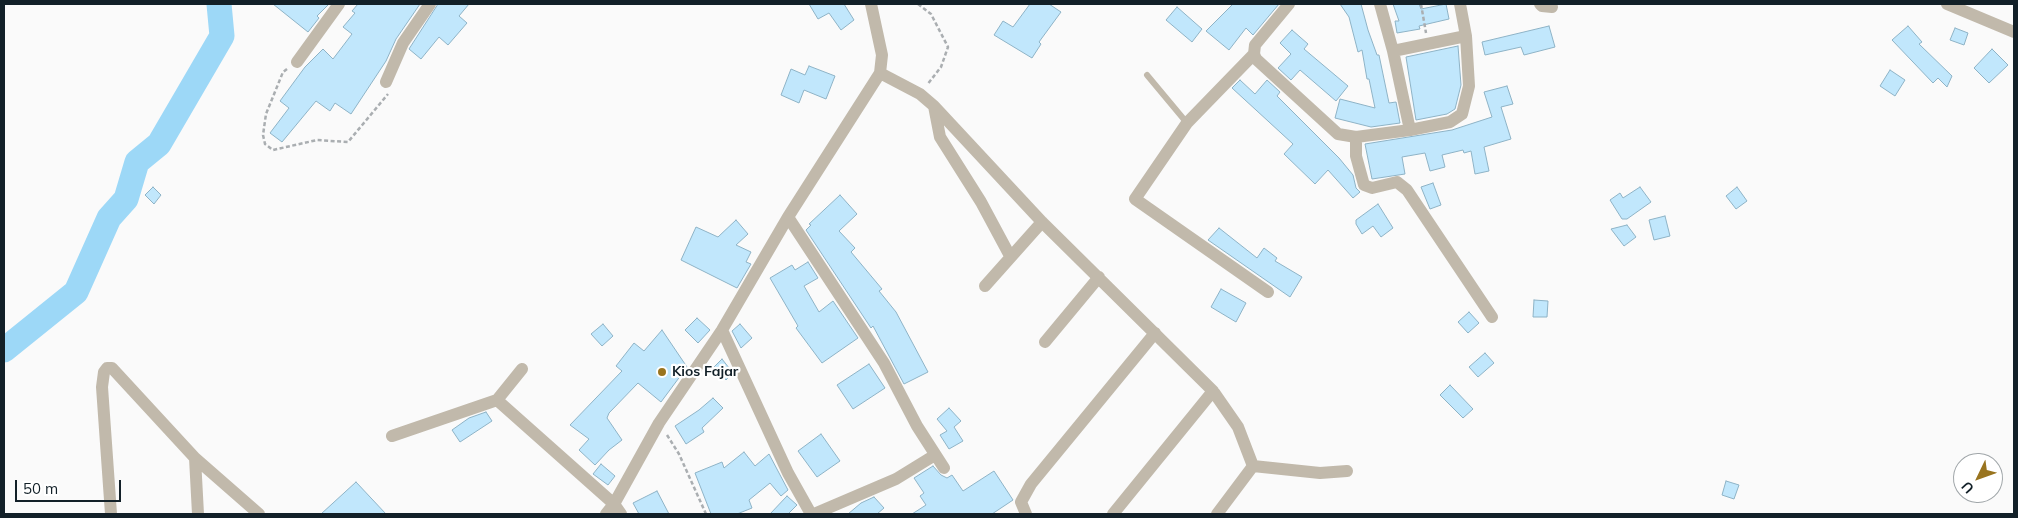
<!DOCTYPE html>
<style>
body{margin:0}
#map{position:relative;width:2018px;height:518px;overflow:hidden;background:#fafafa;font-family:Mulish,sans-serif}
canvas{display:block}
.frame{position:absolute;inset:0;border:5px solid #122028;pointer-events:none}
.north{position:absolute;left:1953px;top:453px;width:50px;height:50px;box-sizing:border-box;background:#fff;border:1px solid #a0a6a9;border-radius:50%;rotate:228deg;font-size:14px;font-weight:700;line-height:20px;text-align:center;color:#122028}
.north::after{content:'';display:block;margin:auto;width:18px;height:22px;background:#99741f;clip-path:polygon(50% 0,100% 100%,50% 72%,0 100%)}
.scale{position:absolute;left:15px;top:480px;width:106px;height:22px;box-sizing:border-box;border:2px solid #122028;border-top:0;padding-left:6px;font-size:15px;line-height:18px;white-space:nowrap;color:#122028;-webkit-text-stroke:4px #fff;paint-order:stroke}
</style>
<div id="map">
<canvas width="2018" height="518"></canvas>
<div class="frame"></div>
<div class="north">U</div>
<div class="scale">50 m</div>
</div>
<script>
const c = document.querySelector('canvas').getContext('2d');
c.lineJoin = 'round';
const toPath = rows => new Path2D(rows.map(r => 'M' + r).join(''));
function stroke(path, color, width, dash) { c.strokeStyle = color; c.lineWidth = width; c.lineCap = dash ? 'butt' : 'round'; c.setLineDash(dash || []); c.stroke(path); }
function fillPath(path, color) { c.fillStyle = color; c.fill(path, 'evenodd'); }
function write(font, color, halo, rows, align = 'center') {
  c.font = font + ' Mulish,sans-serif'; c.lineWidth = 4.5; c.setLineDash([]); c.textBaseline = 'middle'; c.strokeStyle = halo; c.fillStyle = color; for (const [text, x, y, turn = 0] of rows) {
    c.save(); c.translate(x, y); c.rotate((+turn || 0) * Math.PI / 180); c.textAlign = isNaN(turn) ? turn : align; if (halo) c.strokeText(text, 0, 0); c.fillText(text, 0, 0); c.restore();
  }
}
const river = toPath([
 [4,350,76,292,109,218,126,199,137,162,159,144,222,36,219,4]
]);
const building = toPath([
 [273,4,329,4,317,16,319,18,308,32,273,4],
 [358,4,420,4,396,39,386,61,351,114,335,103,330,111,316,101,282,142,270,133,289,108,280,101,305,67,323,49,333,59,352,34,343,27,355,13,352,11,358,4],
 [438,4,469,4,459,16,467,23,448,45,439,37,421,59,409,49,438,4],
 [809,4,844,4,854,20,841,30,829,13,818,19,809,4],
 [1030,4,1049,4,1061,12,1039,42,1041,44,1032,58,994,35,1003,21,1013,27,1030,4],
 [1233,4,1279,4,1253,35,1246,28,1229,50,1206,31,1233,4],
 [1340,4,1361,4,1368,30,1377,55,1379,55,1389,103,1396,102,1400,123,1371,127,1335,118,1340,99,1375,108,1369,79,1367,79,1362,50,1358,52,1349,17,1340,4],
 [1393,4,1419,4,1421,9,1446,4,1449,19,1419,26,1420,29,1397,33,1395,21,1399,21,1393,4],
 [1177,7,1202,29,1192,42,1166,20,1177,7],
 [1549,26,1555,47,1524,55,1521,47,1485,55,1482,42,1549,26],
 [1908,26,1922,42,1919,44,1952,76,1947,87,1938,78,1933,83,1892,40,1908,26],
 [1955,28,1968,33,1964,45,1950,40,1955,28],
 [1292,30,1308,44,1304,49,1348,86,1336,101,1300,70,1291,80,1278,68,1291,54,1280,43,1292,30],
 [1458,46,1461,85,1455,109,1447,114,1416,120,1406,57,1458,46],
 [1992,49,2008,65,1989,83,1974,68,1992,49],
 [809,66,835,76,826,99,804,90,799,103,781,95,791,69,805,75,809,66],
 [1890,70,1905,80,1895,96,1880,86,1890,70],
 [1240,80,1255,94,1267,80,1280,92,1277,96,1339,158,1353,175,1356,188,1360,192,1353,198,1328,170,1315,184,1284,154,1293,144,1232,88,1240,80],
 [1507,86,1513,104,1501,107,1511,139,1484,147,1489,171,1475,174,1471,151,1464,153,1463,150,1442,155,1445,167,1430,171,1425,153,1402,157,1405,174,1372,179,1365,144,1452,130,1492,117,1484,92,1507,86],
 [1433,183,1441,205,1430,209,1421,187,1433,183],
 [153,187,161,195,154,204,145,195,153,187],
 [1640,187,1651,202,1627,219,1622,219,1610,200,1620,193,1623,198,1640,187],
 [1737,187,1747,201,1736,209,1726,196,1737,187],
 [840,195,857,214,839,231,855,248,851,252,882,289,879,291,896,312,928,372,904,384,873,326,871,328,806,230,811,225,809,224,840,195],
 [1378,204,1393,228,1381,237,1373,226,1362,234,1356,224,1356,220,1378,204],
 [1665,216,1670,236,1654,240,1649,220,1665,216],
 [736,220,748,234,736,245,751,252,746,262,751,264,737,288,681,260,696,227,718,237,736,220],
 [1627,225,1636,237,1624,246,1611,229,1627,225],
 [1219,228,1257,258,1264,248,1277,258,1275,261,1302,277,1290,297,1208,240,1219,228],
 [808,262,818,278,804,286,819,312,833,301,858,338,822,363,796,328,798,326,770,278,792,265,795,270,808,262],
 [1221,289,1246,303,1236,322,1211,307,1221,289],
 [1534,300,1548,301,1547,317,1533,317,1534,300],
 [1469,312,1479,323,1468,333,1458,322,1469,312],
 [697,318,710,330,698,343,685,330,697,318],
 [603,324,613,336,602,346,591,334,603,324],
 [740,324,752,338,741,348,732,331,740,324],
 [662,330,687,367,661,402,638,383,609,413,607,418,622,440,609,450,595,465,579,450,589,439,570,425,622,371,616,366,634,343,644,351,662,330],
 [1485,353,1494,363,1478,377,1469,367,1485,353],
 [722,359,733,373,726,380,714,367,722,359],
 [869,364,885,388,853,409,837,385,869,364],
 [1450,385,1473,409,1463,418,1440,395,1450,385],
 [713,398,723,408,702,428,704,432,686,444,675,426,699,410,713,398],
 [949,408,961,421,954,427,963,441,949,449,940,435,947,431,937,419,949,408],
 [486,412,492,421,460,442,452,430,469,418,486,412],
 [821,434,840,461,817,477,798,451,821,434],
 [744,452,755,466,769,454,788,490,781,496,770,483,749,500,752,508,737,514,711,514,695,473,722,462,724,468,744,452],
 [601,464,615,476,608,485,593,474,601,464],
 [933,466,941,475,947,478,952,475,963,491,994,471,1013,500,992,514,912,514,926,505,920,496,924,493,914,478,933,466],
 [1726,481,1739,485,1734,499,1722,495,1726,481],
 [356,482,386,514,321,514,356,482],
 [657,491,669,514,639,514,633,503,657,491],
 [787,496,797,505,788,514,770,514,787,496],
 [874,497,884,508,877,514,848,514,861,503,874,497]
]);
const path = toPath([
 [918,4,931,14,948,47,941,67,927,85],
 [1421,4,1426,33],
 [287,69,283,72,266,114,263,135,265,144,273,150,317,140,348,142,388,94],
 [667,435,679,454,706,514]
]);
const service = toPath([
 [1147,75,1187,123]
]);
const minor = toPath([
 [1289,4,1255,45,1254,54,1256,59,1338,134,1356,137,1410,130],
 [1380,4,1393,51,1410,130,1450,122,1462,114,1469,86,1466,36,1460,4],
 [1540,4,1542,6,1552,7],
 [1947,4,2014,32],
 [1393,51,1466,36],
 [1254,54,1187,123,1135,199,1268,292],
 [297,62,339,4],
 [880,73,920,94,934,106,1042,222,1213,391,1238,427,1253,466,1217,514],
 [386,82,403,43,430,4],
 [934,106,940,137,981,202,1010,256],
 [1356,137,1356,156,1364,185,1372,188,1397,182,1407,190,1492,317],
 [788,217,884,363,917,426,944,468],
 [985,286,1042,222],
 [722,330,788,473,811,514],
 [1045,342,1099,277],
 [497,400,522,369],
 [392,436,497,400,614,504,621,514],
 [195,458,198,514],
 [1253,466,1320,473,1347,471],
 [111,514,102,387,104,372,107,368,112,368,195,458,259,514],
 [606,514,614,504,659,423,722,330,788,217,880,73,882,55,871,4],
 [814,514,896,479,935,455],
 [1026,514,1021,502,1031,484,1155,333],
 [1113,514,1213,391]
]);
const markers = [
 [662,372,5,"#99741f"]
];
const poiNames = [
 ["Kios Fajar",672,372]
];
stroke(river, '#9dd8f7', 25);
fillPath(building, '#c1e7fc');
stroke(building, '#8eb3c6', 1);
stroke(path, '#aaaeb1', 2.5, [4, 2.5]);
stroke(service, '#c1b9ab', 6);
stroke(minor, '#c1b9ab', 12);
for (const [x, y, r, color] of markers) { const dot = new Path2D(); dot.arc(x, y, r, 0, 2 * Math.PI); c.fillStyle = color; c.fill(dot); stroke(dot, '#fff', 2); }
write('bold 14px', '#122028', '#fff', poiNames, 'left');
</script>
